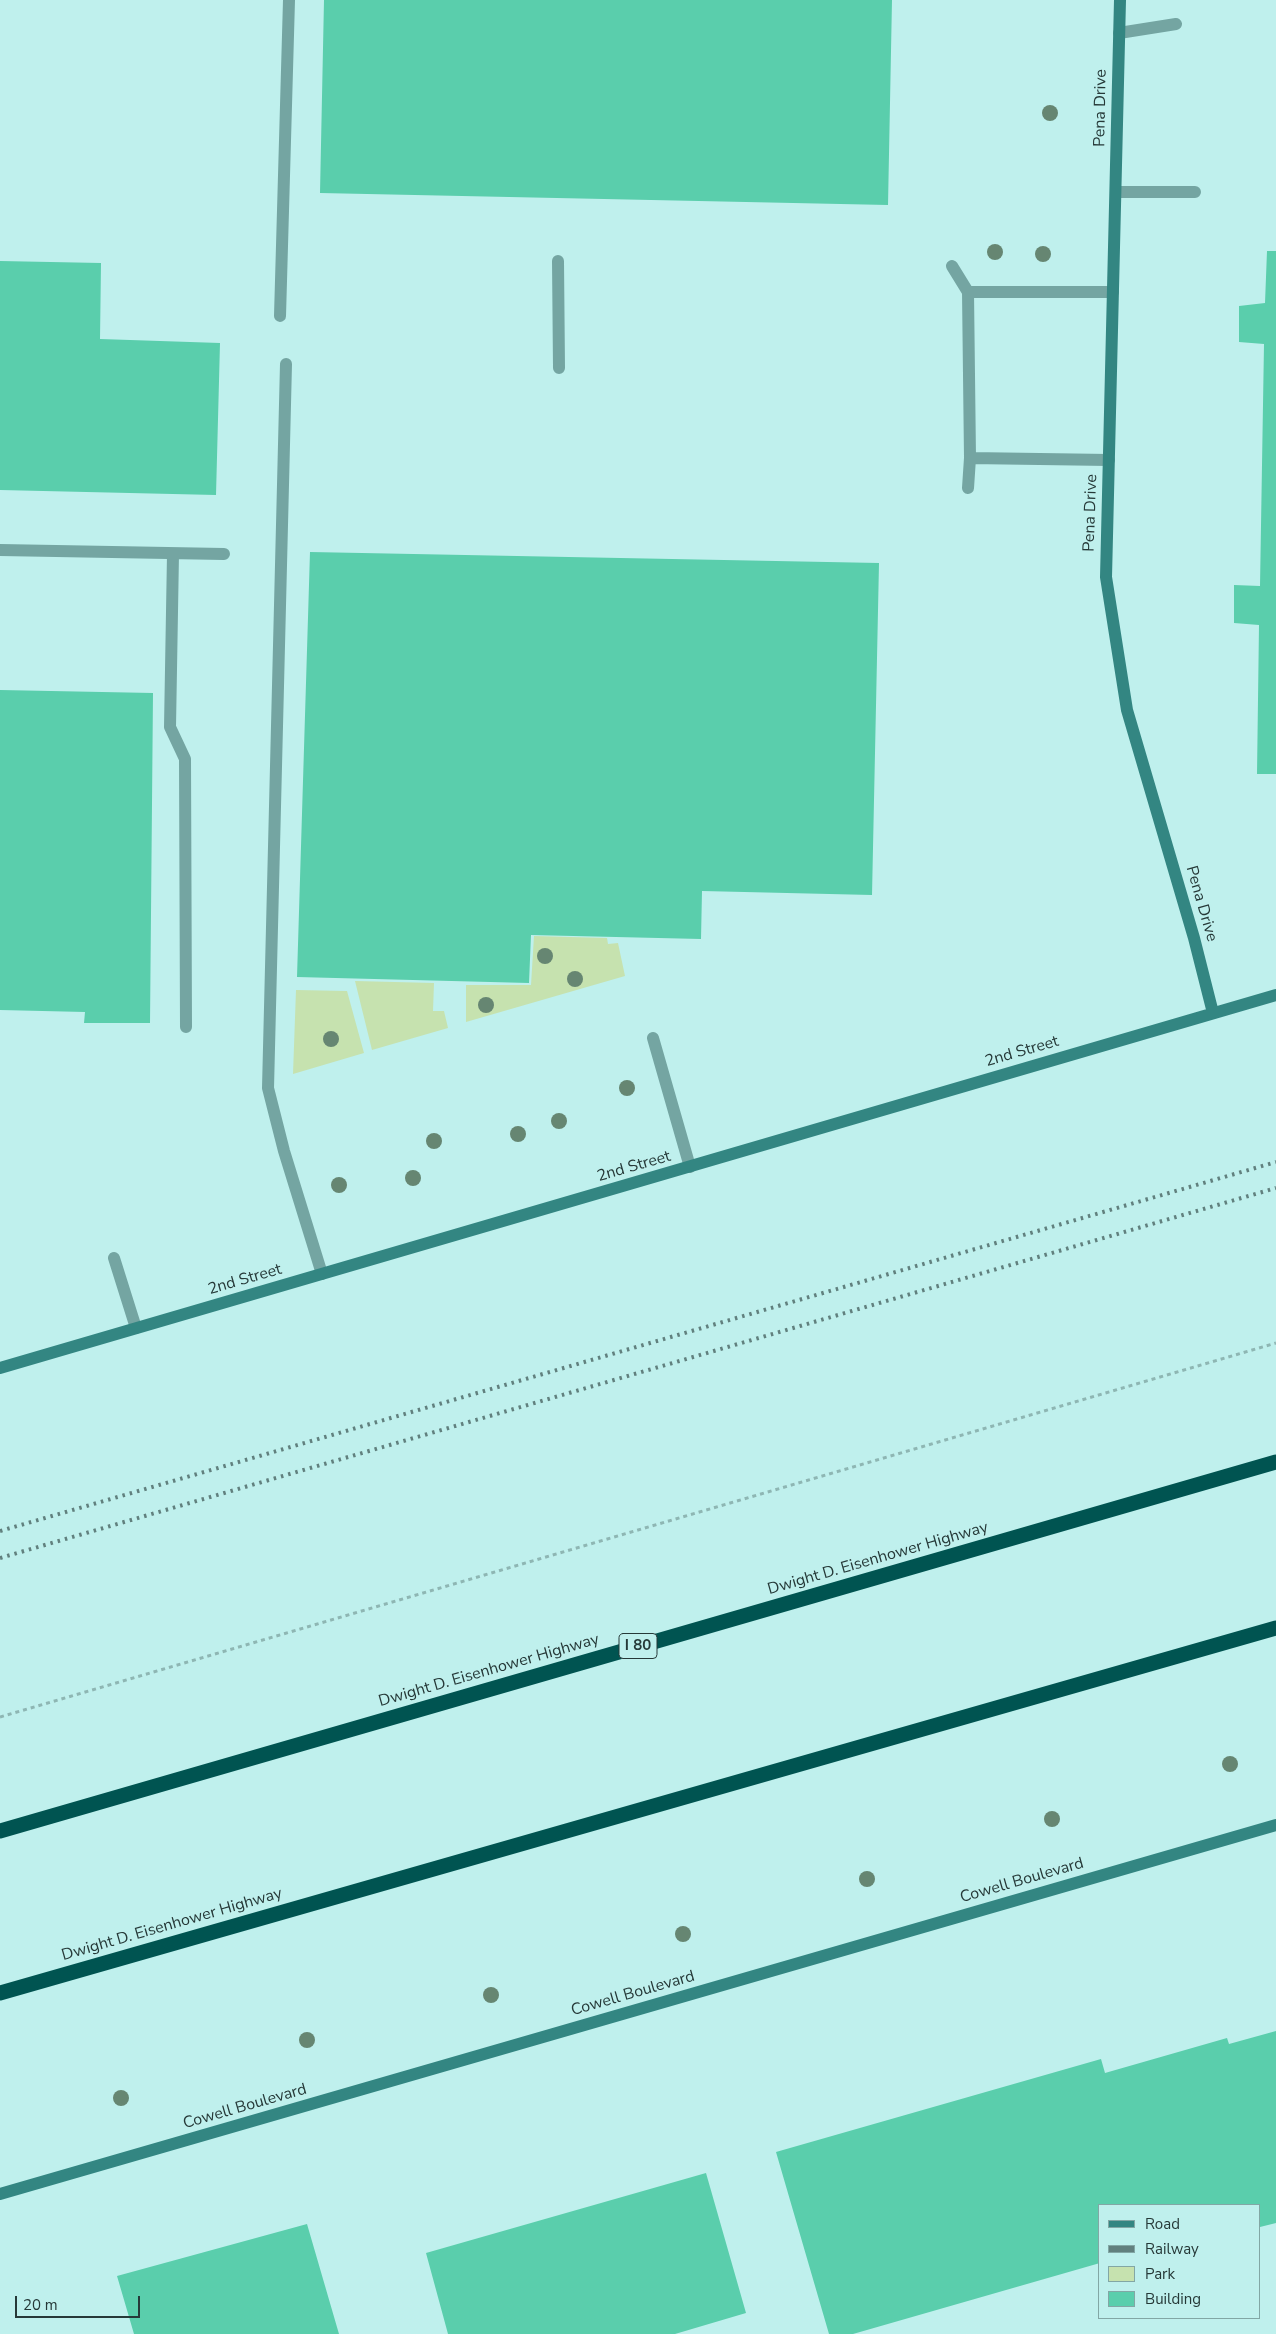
<!DOCTYPE html>
<style>
body{margin:0}
#map{position:relative;width:1276px;height:2334px;overflow:hidden;background:#bff0ed;font-family:"Nunito Sans",sans-serif}
canvas{display:block}
.legend{position:absolute;left:1098px;top:2204px;width:162px;height:115px;box-sizing:border-box;background:#bff0ed;border:1px solid #82a7a5;margin:0;padding:6px 9px;list-style:none;font-size:15px;color:#263938}
.legend li{display:flex;align-items:center;gap:10px;height:25px}
.legend b{width:25px;border:1px solid #82a7a5}
.scale{position:absolute;left:15px;top:2296px;width:125px;height:22px;box-sizing:border-box;border:2px solid #263938;border-top:0;padding-left:6px;font-size:15px;line-height:18px;white-space:nowrap;color:#263938;-webkit-text-stroke:4px #bff0ed;paint-order:stroke}
</style>
<div id="map">
<canvas width="1276" height="2334"></canvas>
<ul class="legend">
<li><b style="height:6px;background:#338682"></b>Road</li>
<li><b style="height:6px;background:#61807e"></b>Railway</li>
<li><b style="height:14px;background:#c6e2af"></b>Park</li>
<li><b style="height:14px;background:#5aceac"></b>Building</li>
</ul>
<div class="scale">20 m</div>
</div>
<script>
const c = document.querySelector('canvas').getContext('2d');
c.lineJoin = 'round';
function fillPath(path, color) { c.fillStyle = color; c.fill(path, 'evenodd'); }
const toPath = rows => new Path2D(rows.map(r => 'M' + r).join(''));
function stroke(path, color, width, dash) { c.strokeStyle = color; c.lineWidth = width; c.lineCap = dash ? 'butt' : 'round'; c.setLineDash(dash || []); c.stroke(path); }
function write(font, color, halo, rows, align = 'center') {
  c.font = font + ' "Nunito Sans",sans-serif'; c.lineWidth = 4; c.setLineDash([]); c.textBaseline = 'middle'; c.strokeStyle = halo; c.fillStyle = color; for (const [text, x, y, turn = 0] of rows) {
    c.save(); c.translate(x, y); c.rotate((+turn || 0) * Math.PI / 180); c.textAlign = isNaN(turn) ? turn : align; if (halo) c.strokeText(text, 0, 0); c.fillText(text, 0, 0); c.restore();
  }
}
const green = toPath([
 [534,936,607,938,608,944,618,943,625,976,466,1022,466,985,531,985],
 [355,981,434,983,433,1011,444,1011,448,1028,372,1050],
 [296,990,347,991,364,1053,293,1074]
]);
const building = toPath([
 [324,0,892,0,888,205,320,193],
 [1267,251,1276,251,1276,774,1257,774,1259,625,1234,623,1234,585,1260,586,1264,344,1239,342,1239,306,1265,303],
 [0,261,101,263,100,339,220,343,216,495,0,490],
 [310,552,879,563,872,895,702,891,701,939,531,935,529,983,297,977],
 [0,690,153,693,150,1023,84,1023,85,1012,0,1010],
 [1276,2031,1276,2223,1260,2227,1260,2205,1100,2205,1100,2263,853,2334,829,2334,776,2152,1101,2059,1105,2073,1227,2038,1229,2044],
 [706,2173,746,2313,675,2334,448,2334,426,2253],
 [307,2224,339,2334,134,2334,117,2276]
]);
const path = toPath([
 [0,1717,1276,1343]
]);
const lane = toPath([
 [1119,33,1176,24],
 [1116,192,1195,192],
 [558,261,559,368],
 [952,266,968,292,970,458,968,488],
 [968,292,1113,292],
 [280,316,289,0],
 [286,364,268,1088,284,1151,322,1274],
 [970,458,1109,460],
 [0,550,224,554],
 [173,554,170,727,185,759,186,1027],
 [653,1038,690,1167],
 [114,1258,136,1328]
]);
const secondary = toPath([
 [1120,0,1106,577,1127,710,1194,938,1213,1013],
 [0,1368,1276,995],
 [0,2194,1276,1825]
]);
const highway = toPath([
 [0,1831,1276,1462],
 [0,1993,1276,1628]
]);
const rail = toPath([
 [0,1531,1276,1162],
 [0,1558,1276,1188]
]);
const trees = [
 [1050,113],
 [995,252],
 [1043,254],
 [545,956],
 [575,979],
 [486,1005],
 [331,1039],
 [627,1088],
 [559,1121],
 [518,1134],
 [434,1141],
 [413,1178],
 [339,1185],
 [1230,1764],
 [1052,1819],
 [867,1879],
 [683,1934],
 [491,1995],
 [307,2040],
 [121,2098]
];
const shields = [
 [638,1646,38]
];
const shieldNames = [
 ["I 80",638,1646]
];
const streetNames = [
 ["Pena Drive",1101,108,-89],
 ["Pena Drive",1091,513,-88],
 ["Pena Drive",1201,904,74],
 ["2nd Street",1022,1052,-16],
 ["2nd Street",634,1167,-16],
 ["2nd Street",245,1280,-16],
 ["Dwight D. Eisenhower Highway",878,1559,-16],
 ["Dwight D. Eisenhower Highway",489,1671,-16],
 ["Cowell Boulevard",1022,1881,-16],
 ["Dwight D. Eisenhower Highway",172,1925,-16],
 ["Cowell Boulevard",633,1994,-16],
 ["Cowell Boulevard",245,2107,-16]
];
fillPath(green, '#c6e2af');
fillPath(building, '#5aceac');
stroke(path, '#8eb6b3', 3, [4, 4]);
stroke(lane, '#74a5a2', 12);
stroke(secondary, '#338682', 12);
stroke(highway, '#005451', 15);
stroke(rail, '#61807e', 4, [2.5, 5]);
c.fillStyle = '#668672';
for (const [x, y] of trees) { c.beginPath(); c.arc(x, y, 8, 0, 2 * Math.PI); c.fill(); }
for (const [x, y, w] of shields) { const box = new Path2D(); box.roundRect(x - w / 2, y - 12.5, w, 25, 4); c.fillStyle = '#bff0ed'; c.fill(box); stroke(box, '#263938', 1); }
write('bold 15px', '#263938', null, shieldNames);
write('16px', '#263938', '#bff0ed', streetNames);
</script>
